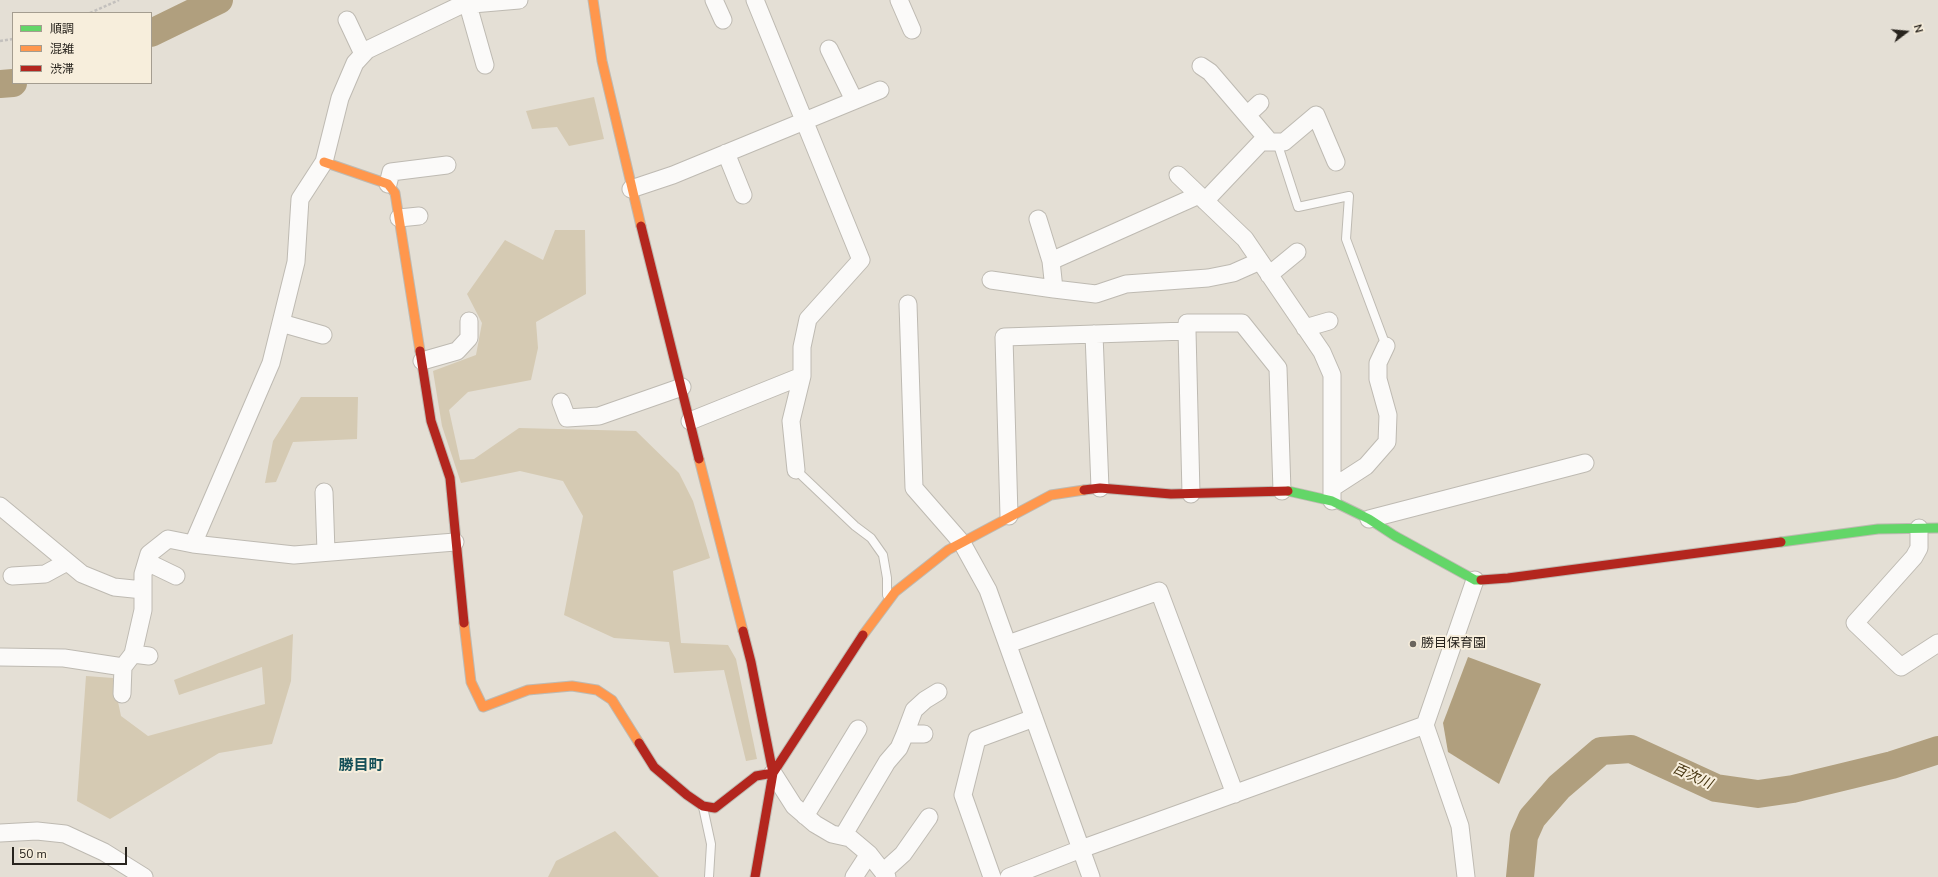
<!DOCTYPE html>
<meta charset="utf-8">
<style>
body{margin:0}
#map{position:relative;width:1938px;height:877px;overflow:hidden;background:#e4dfd5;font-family:"Nunito Sans","Noto Sans JP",sans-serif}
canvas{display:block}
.legend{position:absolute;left:12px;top:12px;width:140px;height:72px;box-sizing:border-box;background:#f7eedc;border:1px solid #a49d90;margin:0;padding:5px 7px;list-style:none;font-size:12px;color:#28241e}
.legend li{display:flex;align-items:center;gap:8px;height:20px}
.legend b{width:20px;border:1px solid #a49d90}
.north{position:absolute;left:1886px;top:12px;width:40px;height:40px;-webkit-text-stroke:3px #f7eedc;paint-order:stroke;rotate:74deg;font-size:11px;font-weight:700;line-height:16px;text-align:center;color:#28241e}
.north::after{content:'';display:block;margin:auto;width:14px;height:18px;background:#28241e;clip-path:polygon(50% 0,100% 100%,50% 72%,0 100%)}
.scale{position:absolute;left:12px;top:847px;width:115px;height:18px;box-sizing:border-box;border:2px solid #28241e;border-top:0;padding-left:5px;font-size:12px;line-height:14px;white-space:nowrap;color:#28241e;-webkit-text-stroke:3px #f7eedc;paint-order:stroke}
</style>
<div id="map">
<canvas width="1938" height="877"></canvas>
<ul class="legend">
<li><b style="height:5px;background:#63d668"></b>順調</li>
<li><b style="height:5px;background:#ff974d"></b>混雑</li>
<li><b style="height:5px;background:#b3261e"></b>渋滞</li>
</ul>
<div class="north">N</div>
<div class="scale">50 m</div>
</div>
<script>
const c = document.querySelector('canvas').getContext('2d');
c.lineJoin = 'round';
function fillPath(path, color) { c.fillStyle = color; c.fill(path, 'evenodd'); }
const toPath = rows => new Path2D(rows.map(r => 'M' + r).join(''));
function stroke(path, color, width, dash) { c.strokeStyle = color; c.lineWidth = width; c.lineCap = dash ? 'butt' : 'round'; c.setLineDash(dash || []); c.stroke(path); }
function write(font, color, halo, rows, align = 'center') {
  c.font = font + ' "Nunito Sans","Noto Sans JP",sans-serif'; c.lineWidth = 4; c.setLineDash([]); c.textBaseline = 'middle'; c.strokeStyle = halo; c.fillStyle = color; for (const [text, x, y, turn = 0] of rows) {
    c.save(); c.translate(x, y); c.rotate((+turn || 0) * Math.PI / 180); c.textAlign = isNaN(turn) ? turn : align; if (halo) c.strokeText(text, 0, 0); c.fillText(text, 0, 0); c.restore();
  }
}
const green = toPath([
 [594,97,604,139,569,146,557,127,532,129,526,111],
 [555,230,585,230,586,294,536,322,538,348,531,380,468,392,449,410,460,460,474,459,519,428,636,431,679,473,693,501,710,558,673,571,681,643,728,645,736,659,757,759,746,761,724,670,674,673,669,642,614,638,564,615,583,516,563,481,520,471,461,483,442,426,433,371,476,355,482,323,467,294,505,240,543,260],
 [301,397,358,397,357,439,293,442,276,482,265,483,273,441],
 [293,634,291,681,272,744,219,753,110,819,77,801,86,676,113,678,121,716,148,736,265,704,262,667,179,695,174,680],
 [615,831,659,877,548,877,556,861]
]);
const water = toPath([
 [1468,657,1541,684,1499,784,1448,752,1443,723]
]);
const river = toPath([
 [151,33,219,0],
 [0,84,13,83],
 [1520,877,1524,836,1532,818,1559,787,1601,751,1631,749,1716,788,1758,794,1793,789,1892,765,1938,750]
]);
const path = toPath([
 [90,13,119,0],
 [0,41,13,39]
]);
const lane = toPath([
 [1277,142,1298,207,1349,196,1346,239,1386,346],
 [796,470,855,526,871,538,883,555,887,578,887,595],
 [703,807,711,844,709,877]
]);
const street = toPath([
 [714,0,723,20],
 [755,0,861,260,808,319,802,347,802,376],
 [899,0,912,30],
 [468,5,485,65],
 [347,20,363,54],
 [829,49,854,100],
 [1201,66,1210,72,1270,142],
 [1247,115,1260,103],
 [726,153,743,195],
 [1178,175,1245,239,1322,352,1332,375,1332,501],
 [388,184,391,172,447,165],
 [631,189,673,175,880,90],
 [1205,201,1261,142,1284,142,1316,115,1336,162],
 [399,218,419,216],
 [1038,219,1051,261,1199,195],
 [1269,275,1297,252],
 [991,280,1054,289,1051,261],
 [1054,289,1096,294,1126,284,1208,278,1233,273,1260,261],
 [908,304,914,488,962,543,988,590,1091,877],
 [281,323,323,335],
 [1305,328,1329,321],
 [1187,331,1191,494],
 [1094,334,1100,488],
 [422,361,457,351,469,338,469,321],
 [561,402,567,418,599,416,682,387],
 [690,421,802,376,791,421,796,470],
 [1332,488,1366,466,1387,442,1388,415,1378,379,1378,363,1386,346],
 [324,492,326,552],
 [0,506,82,574,114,587,143,590],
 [1009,516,1004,337,1187,331,1187,323,1242,323,1278,368,1282,491],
 [1369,519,1585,463],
 [1919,528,1919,548,1914,557,1855,623,1901,667,1938,643],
 [455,542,294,555,193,544,271,363,296,262,300,199,324,162,340,98,355,63,367,50,461,5,519,0],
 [147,562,176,576],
 [12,576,45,574,67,562],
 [1008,644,1159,591,1235,794],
 [133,654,149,656],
 [0,657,64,658,123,667,133,654,143,610,143,574,149,554,168,539,193,544],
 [122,694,123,667],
 [905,734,914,710,925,700,938,692],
 [773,773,794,806,815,824,832,834,850,838,869,854,887,877],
 [805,816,858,729],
 [0,833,37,831,65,834,104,852,144,877],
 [843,836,887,762,899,748,905,734,924,734],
 [883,872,903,854,929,817],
 [854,877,869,854],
 [992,877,963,795,977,739,1034,718],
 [1009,877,1081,849,1425,725],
 [1466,877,1460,826,1425,725,1475,580]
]);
const fast = toPath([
 [1288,491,1332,501,1369,519,1395,536,1475,580,1481,580],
 [1781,542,1878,529,1938,528]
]);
const slow = toPath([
 [593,0,602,61,641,226],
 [324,162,388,184,395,193,420,351],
 [699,459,743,631],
 [464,623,471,682,483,707,528,690,572,686,597,690,612,700,639,743],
 [863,635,895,592,948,550,1051,495,1084,490]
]);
const jam = toPath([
 [641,226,699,459],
 [420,351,431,421,450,478,464,623],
 [1084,490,1100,488,1171,494,1288,491],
 [1481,580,1508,578,1781,542],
 [743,631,751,662,773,773,755,877],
 [639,743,654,767,687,795,703,806,715,808,756,776,773,773,863,635]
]);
const markers = [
 [1413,644,4,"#6a655e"]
];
const poiNames = [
 ["勝目保育園",1421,644]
];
const waterNames = [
 ["百次川",1692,777,24]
];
const quarterNames = [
 ["勝目町",361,766]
];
fillPath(green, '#d5cab3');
fillPath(water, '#b09f7e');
stroke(river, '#b09f7e', 28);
stroke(lane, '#bebab2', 10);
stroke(street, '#bebab2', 19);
stroke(fast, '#bebab2', 11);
stroke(slow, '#bebab2', 11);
stroke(jam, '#bebab2', 11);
stroke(path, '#c3c0bd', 2.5, [3, 2]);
stroke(lane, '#fbfaf9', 8);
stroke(street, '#fbfaf9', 17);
stroke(fast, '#63d668', 9);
stroke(slow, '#ff974d', 9);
stroke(jam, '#b3261e', 9);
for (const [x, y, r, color] of markers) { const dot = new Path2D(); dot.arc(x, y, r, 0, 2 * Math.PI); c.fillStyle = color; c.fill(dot); stroke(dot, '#f7eedc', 1.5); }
write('13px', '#28241e', '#f7eedc', poiNames, 'left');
write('italic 14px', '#45340f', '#f7eedc', waterNames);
write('bold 15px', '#144f58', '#f7eedc', quarterNames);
</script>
